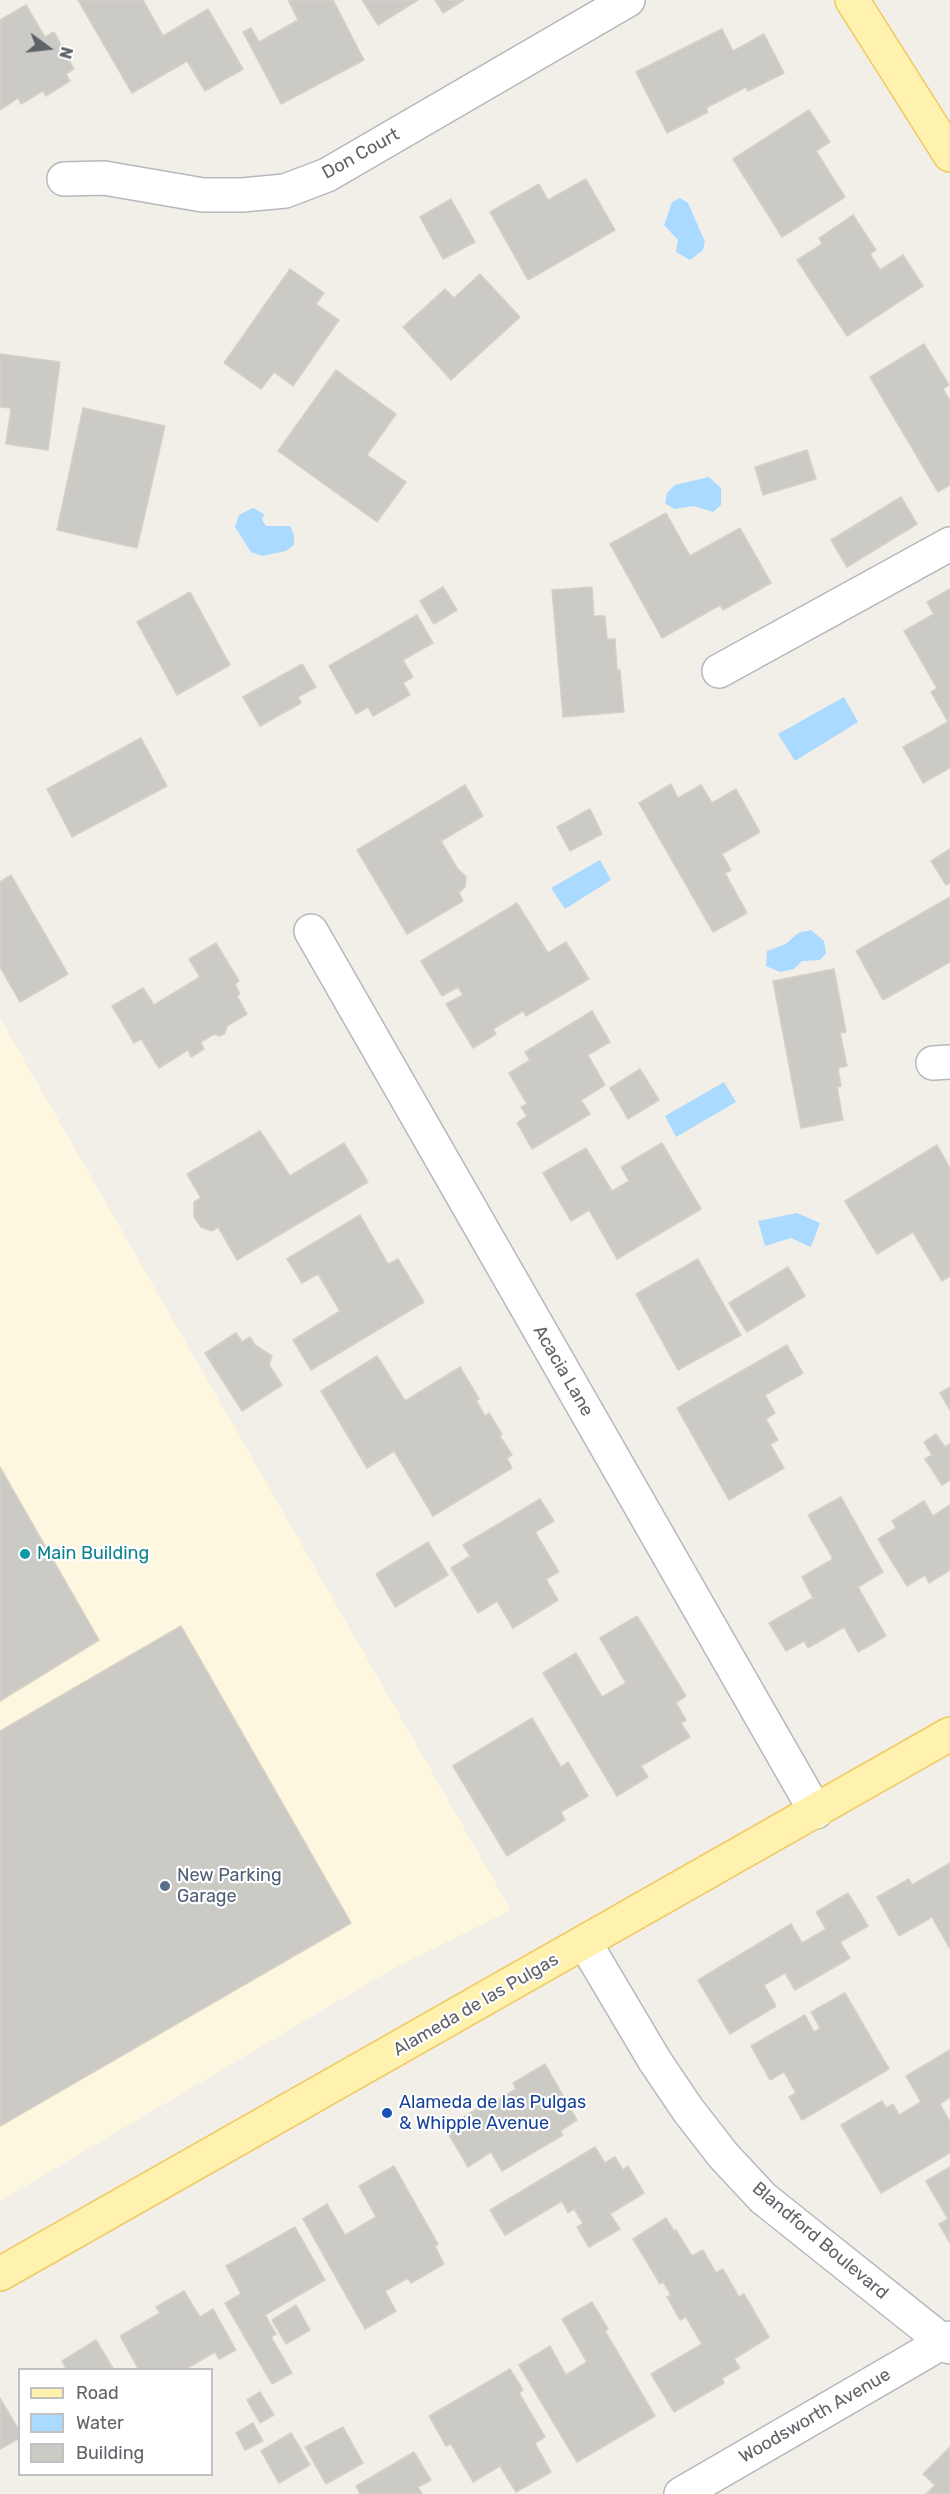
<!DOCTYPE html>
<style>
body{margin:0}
#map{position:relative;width:950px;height:2494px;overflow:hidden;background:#f1efe8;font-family:Rubik,sans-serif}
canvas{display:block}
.legend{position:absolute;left:18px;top:2368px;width:195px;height:108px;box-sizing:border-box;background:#fff;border:2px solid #bfc1c3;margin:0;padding:8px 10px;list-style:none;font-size:18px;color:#5f6368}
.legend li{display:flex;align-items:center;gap:12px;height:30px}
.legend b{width:30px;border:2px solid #bfc1c3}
.north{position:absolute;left:18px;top:18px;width:60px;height:60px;-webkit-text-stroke:4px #fff;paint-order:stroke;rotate:105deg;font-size:16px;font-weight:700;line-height:24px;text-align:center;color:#5f6368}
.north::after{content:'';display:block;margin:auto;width:21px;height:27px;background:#5f6368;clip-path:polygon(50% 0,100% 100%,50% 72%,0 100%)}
</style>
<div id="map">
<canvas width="950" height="2494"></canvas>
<ul class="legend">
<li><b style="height:8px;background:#fff2af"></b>Road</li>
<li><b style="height:16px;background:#aadaff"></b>Water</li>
<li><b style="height:16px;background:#cccac5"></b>Building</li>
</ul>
<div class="north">N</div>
</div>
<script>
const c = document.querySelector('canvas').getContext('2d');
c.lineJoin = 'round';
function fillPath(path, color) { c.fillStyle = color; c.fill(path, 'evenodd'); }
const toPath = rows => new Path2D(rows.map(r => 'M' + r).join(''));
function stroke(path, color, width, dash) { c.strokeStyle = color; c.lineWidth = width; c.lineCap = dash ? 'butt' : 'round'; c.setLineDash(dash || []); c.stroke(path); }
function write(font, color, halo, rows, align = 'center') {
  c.font = font + ' Rubik,sans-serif'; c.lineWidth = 4.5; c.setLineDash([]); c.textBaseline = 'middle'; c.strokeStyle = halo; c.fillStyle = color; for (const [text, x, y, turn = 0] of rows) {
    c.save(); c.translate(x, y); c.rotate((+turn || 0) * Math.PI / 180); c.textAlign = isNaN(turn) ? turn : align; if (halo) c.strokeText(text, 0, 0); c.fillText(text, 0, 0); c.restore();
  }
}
const commercial = toPath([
 [0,1018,511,1910,394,1968,0,2201]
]);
const water = toPath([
 [680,198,688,203,705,242,703,250,690,260,676,252,678,240,664,225,672,202],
 [709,477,721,488,721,505,713,512,694,506,674,509,665,503,667,493,675,485],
 [253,508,264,514,262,520,266,526,290,526,294,535,294,545,286,551,262,556,251,552,235,527,239,515],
 [844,697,858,722,795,761,778,734],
 [600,860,611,880,565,909,551,888],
 [811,930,824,941,826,953,820,960,802,961,794,969,780,972,766,966,767,951,786,944,798,933],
 [724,1082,736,1102,676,1137,665,1116],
 [797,1213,820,1223,811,1247,791,1238,765,1246,758,1221]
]);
const building = toPath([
 [78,0,143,0,163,36,208,9,243,69,205,91,187,61,132,93,78,0],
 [288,0,333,0,364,60,281,104,243,32,251,28,259,42,298,20,288,0],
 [362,0,418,0,378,25,362,0],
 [435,0,464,0,443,13,435,0],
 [26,5,45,37,54,32,74,69,66,74,70,81,46,96,43,91,21,104,18,98,0,110,0,20,26,5],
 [722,29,733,51,764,34,784,73,748,91,746,87,706,108,708,112,667,133,636,72,722,29],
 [809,110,830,142,816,151,845,197,782,237,733,159,809,110],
 [586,179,615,230,528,280,490,212,539,184,548,200,586,179],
 [451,199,475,242,443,259,420,217,451,199],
 [853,215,876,250,870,254,880,270,903,255,923,286,847,336,797,260,822,244,819,238,853,215],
 [290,269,324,293,316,304,339,320,293,386,274,372,261,389,224,363,290,269],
 [480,274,520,317,451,380,403,327,445,289,454,298,480,274],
 [924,344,949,385,943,389,950,401,950,485,938,492,870,377,924,344],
 [0,354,60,362,48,450,6,444,11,408,0,407,0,354],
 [336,370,396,414,367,455,406,482,377,522,278,451,336,370],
 [83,408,165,426,137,548,57,530,83,408],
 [807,450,816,479,763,495,755,467,807,450],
 [901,497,917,524,847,567,831,540,901,497],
 [666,513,690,556,740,528,771,583,723,610,720,605,662,638,610,544,666,513],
 [443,587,457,610,434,624,420,601,443,587],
 [592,587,594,616,605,616,607,639,615,639,617,670,620,670,624,712,563,717,552,590,592,587],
 [950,589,950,768,923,783,903,747,948,722,931,692,937,688,904,631,934,614,927,602,950,589],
 [190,592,230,665,177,695,137,622,190,592],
 [417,615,433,643,403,660,413,677,403,683,410,695,373,716,368,707,356,714,329,666,417,615],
 [302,664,316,687,298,697,301,703,260,726,243,697,302,664],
 [141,738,167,786,72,837,47,789,141,738],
 [671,784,678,798,701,785,712,803,736,789,760,832,722,854,731,870,725,873,747,913,713,932,639,803,671,784],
 [465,785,483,816,441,841,457,868,466,877,465,887,459,893,463,901,407,934,357,850,465,785],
 [590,809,602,834,570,851,557,827,590,809],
 [950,849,950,883,946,885,931,861,950,849],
 [11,875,68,974,20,1002,0,967,0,882,11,875],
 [950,897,950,962,883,1000,856,951,950,897],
 [517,903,548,953,566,942,589,979,526,1016,523,1011,493,1029,496,1034,473,1048,446,1004,463,995,458,987,442,996,421,961,517,903],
 [216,943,239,981,235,984,240,994,237,996,247,1014,227,1026,225,1033,220,1036,214,1034,201,1042,204,1049,191,1057,188,1050,159,1068,141,1039,134,1043,112,1006,143,988,154,1005,200,977,189,959,216,943],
 [834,969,846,1032,840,1033,847,1066,838,1068,841,1086,837,1087,843,1120,801,1128,773,981,834,969],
 [592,1011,610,1042,588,1055,605,1085,581,1100,590,1114,532,1149,517,1123,527,1116,521,1107,527,1104,509,1073,530,1060,525,1052,592,1011],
 [640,1069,659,1100,628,1119,610,1088,640,1069],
 [260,1131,290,1176,344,1143,368,1182,237,1260,218,1227,212,1231,201,1227,194,1217,194,1202,201,1198,187,1174,260,1131],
 [662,1143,701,1209,617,1259,589,1210,571,1221,543,1173,586,1148,612,1191,629,1181,621,1167,662,1143],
 [937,1145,950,1168,950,1276,942,1281,913,1232,877,1254,845,1201,937,1145],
 [360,1215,388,1264,398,1259,424,1302,311,1370,293,1340,340,1311,318,1274,302,1283,287,1259,360,1215],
 [698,1259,741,1335,678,1370,636,1294,698,1259],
 [788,1267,805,1296,747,1332,729,1303,788,1267],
 [236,1333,242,1342,250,1337,255,1345,272,1356,269,1365,282,1385,242,1411,205,1353,236,1333],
 [787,1345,803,1373,765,1395,775,1413,766,1419,778,1440,770,1444,784,1468,729,1500,677,1408,787,1345],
 [377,1356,405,1401,460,1367,479,1399,476,1400,485,1416,489,1413,502,1434,500,1436,512,1455,507,1458,512,1468,433,1516,394,1451,367,1468,321,1391,377,1356],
 [950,1387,950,1410,940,1393,950,1387],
 [936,1434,945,1447,950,1444,950,1480,942,1485,925,1459,932,1455,924,1442,936,1434],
 [0,1467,99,1640,0,1701,0,1467],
 [841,1497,883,1572,858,1587,886,1636,858,1652,844,1627,808,1648,804,1641,786,1651,769,1623,813,1598,802,1577,833,1559,808,1515,841,1497],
 [540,1499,554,1521,535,1532,559,1572,546,1579,558,1600,513,1628,497,1601,478,1613,451,1568,470,1556,463,1545,540,1499],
 [924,1501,933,1516,950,1505,950,1570,929,1583,925,1575,907,1586,878,1539,896,1528,892,1521,924,1501],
 [428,1542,448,1575,395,1607,376,1574,428,1542],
 [637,1616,686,1696,676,1703,686,1720,681,1723,690,1737,641,1766,648,1777,617,1796,543,1673,576,1653,602,1697,626,1683,600,1638,637,1616],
 [181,1626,351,1923,0,2126,0,1731,181,1626],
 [532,1718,561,1767,568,1762,588,1796,561,1812,565,1820,507,1856,453,1766,532,1718],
 [950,1863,950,1949,932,1917,899,1936,877,1897,909,1879,912,1885,950,1863],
 [848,1893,868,1926,840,1942,850,1958,795,1990,785,1973,764,1985,776,2006,730,2034,698,1980,791,1924,802,1943,826,1929,816,1912,848,1893],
 [845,1993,889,2069,802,2120,789,2097,796,2093,784,2072,770,2080,751,2046,805,2015,814,2032,820,2028,811,2012,845,1993],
 [950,2050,950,2097,940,2104,950,2122,950,2153,881,2193,841,2125,882,2101,886,2108,893,2104,899,2115,921,2102,906,2076,950,2050],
 [545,2064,577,2120,560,2131,563,2135,502,2171,491,2152,468,2167,445,2128,496,2098,498,2100,516,2089,513,2083,545,2064],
 [595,2147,605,2163,615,2157,623,2170,628,2166,644,2193,610,2214,620,2229,589,2247,577,2227,583,2223,574,2209,568,2213,562,2201,505,2235,490,2210,595,2147],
 [394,2166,438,2244,435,2246,444,2264,411,2283,408,2278,385,2291,396,2311,365,2329,303,2219,327,2204,345,2235,376,2217,359,2186,394,2166],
 [950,2167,950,2243,939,2224,948,2219,926,2181,950,2167],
 [666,2218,674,2231,676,2230,692,2256,703,2250,716,2273,723,2269,739,2297,744,2294,769,2337,734,2359,740,2368,722,2378,724,2383,674,2412,651,2374,702,2344,686,2317,680,2320,667,2297,671,2295,663,2282,660,2284,633,2239,666,2218],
 [295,2227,325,2280,265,2315,276,2334,271,2337,292,2373,272,2384,225,2303,241,2294,226,2266,295,2227],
 [184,2291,200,2317,213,2309,236,2350,219,2359,215,2352,184,2370,139,2370,120,2336,160,2313,156,2307,184,2291],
 [592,2302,608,2329,605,2331,655,2416,577,2462,519,2365,550,2346,566,2375,587,2362,562,2319,592,2302],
 [296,2305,310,2330,286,2344,272,2320,296,2305],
 [96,2340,114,2370,67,2370,62,2361,96,2340],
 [510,2369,523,2390,519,2393,545,2437,535,2443,551,2472,516,2492,500,2466,473,2482,451,2444,446,2446,429,2416,510,2369],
 [260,2392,274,2415,260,2423,247,2400,260,2392],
 [0,2398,20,2432,20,2438,0,2449,0,2398],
 [253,2423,263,2441,245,2450,236,2433,253,2423],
 [343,2427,363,2463,326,2484,305,2447,343,2427],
 [291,2433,310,2465,279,2483,261,2451,291,2433],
 [950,2447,950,2494,926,2494,935,2485,923,2474,950,2447],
 [414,2452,431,2480,418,2487,422,2494,360,2494,356,2486,414,2452]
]);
const minor = toPath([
 [64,179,104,178,203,195,242,195,285,191,327,175,628,0],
 [719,671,950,544],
 [311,931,816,1812],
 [933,1063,950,1062],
 [585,1943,655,2061,688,2110,723,2155,763,2198,950,2347],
 [681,2494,950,2338]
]);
const major = toPath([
 [852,0,950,155],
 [0,2274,950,1734]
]);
const markers = [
 [25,1554,6,"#0f9aa8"],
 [165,1886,6,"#5c6f8a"],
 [387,2113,6,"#1a4fb4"]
];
const streetNames = [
 ["Don Court",361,154,-29],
 ["Acacia Lane",563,1371,60],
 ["Alameda de las Pulgas",476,2005,-30],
 ["Blandford Boulevard",820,2241,40],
 ["Woodsworth Avenue",815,2416,-30]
];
const cultureNames = [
 ["Main Building",37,1554]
];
const serviceNames = [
 ["New Parking",177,1876],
 ["Garage",177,1897]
];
const transitNames = [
 ["Alameda de las Pulgas",399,2103],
 ["& Whipple Avenue",399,2124]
];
fillPath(commercial, '#fef7e0');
fillPath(water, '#aadaff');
fillPath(building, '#cccac5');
stroke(building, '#d6d1c6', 1.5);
stroke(minor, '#b5b8bc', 36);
stroke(major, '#f2c960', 36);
stroke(minor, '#fff', 33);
stroke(major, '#fff2af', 33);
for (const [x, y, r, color] of markers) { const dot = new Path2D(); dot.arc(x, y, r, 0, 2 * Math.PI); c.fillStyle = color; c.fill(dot); stroke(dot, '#fff', 2); }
write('18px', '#5f6368', '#fff', streetNames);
write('18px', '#0d838f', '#fff', cultureNames, 'left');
write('18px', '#4e5e75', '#fff', serviceNames, 'left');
write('18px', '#164399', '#fff', transitNames, 'left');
</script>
